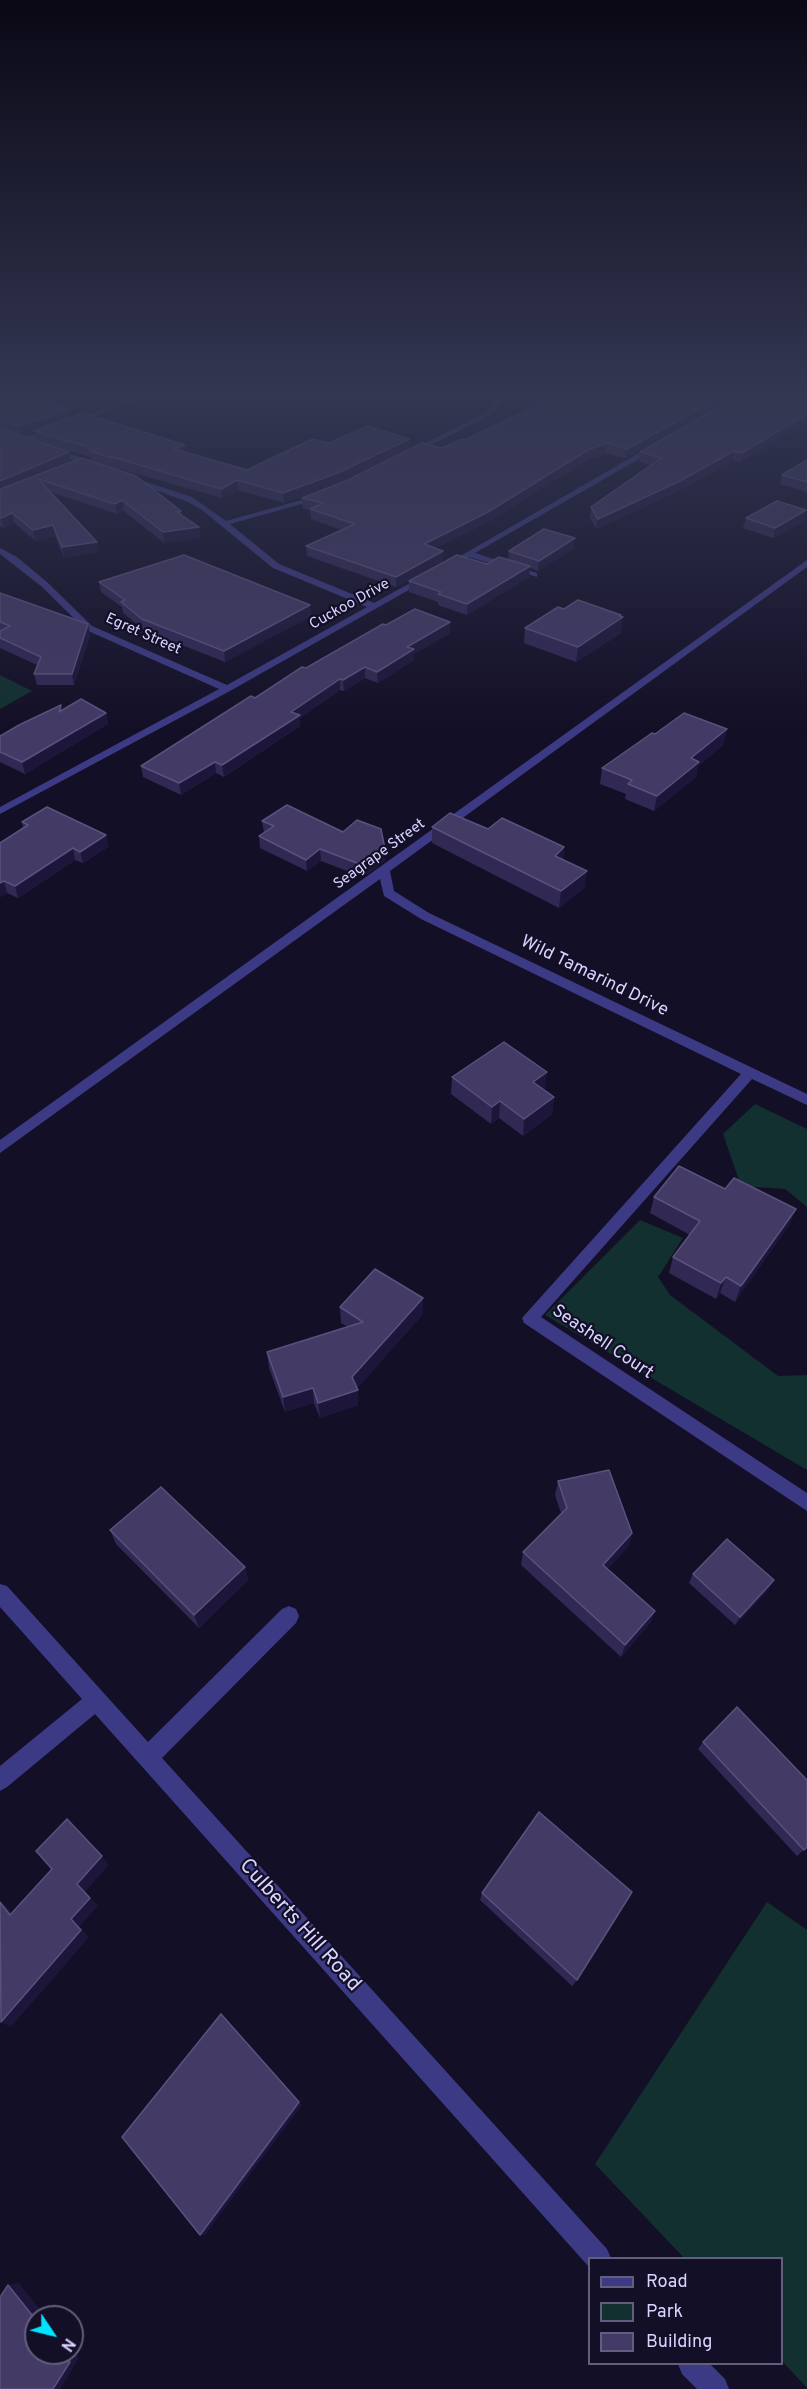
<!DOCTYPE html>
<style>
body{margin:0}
#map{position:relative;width:807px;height:2389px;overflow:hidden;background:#130f26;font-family:Overpass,sans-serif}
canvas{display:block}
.legend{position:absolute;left:588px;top:2257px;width:195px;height:108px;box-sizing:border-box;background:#130f26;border:2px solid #625e7d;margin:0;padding:8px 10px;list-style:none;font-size:18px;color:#d9d4ff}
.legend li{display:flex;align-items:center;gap:12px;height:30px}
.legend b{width:30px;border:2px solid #625e7d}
.north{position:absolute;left:24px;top:2305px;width:60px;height:60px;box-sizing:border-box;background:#130f26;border:2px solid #625e7d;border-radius:50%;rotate:125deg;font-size:16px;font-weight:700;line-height:24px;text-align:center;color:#d9d4ff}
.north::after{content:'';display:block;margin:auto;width:21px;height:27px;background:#00e5ff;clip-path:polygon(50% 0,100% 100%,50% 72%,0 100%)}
</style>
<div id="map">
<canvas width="807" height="2389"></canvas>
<ul class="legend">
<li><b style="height:8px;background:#3d3a85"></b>Road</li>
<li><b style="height:16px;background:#12302f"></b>Park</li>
<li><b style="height:16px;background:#433a66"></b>Building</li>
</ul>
<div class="north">N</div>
</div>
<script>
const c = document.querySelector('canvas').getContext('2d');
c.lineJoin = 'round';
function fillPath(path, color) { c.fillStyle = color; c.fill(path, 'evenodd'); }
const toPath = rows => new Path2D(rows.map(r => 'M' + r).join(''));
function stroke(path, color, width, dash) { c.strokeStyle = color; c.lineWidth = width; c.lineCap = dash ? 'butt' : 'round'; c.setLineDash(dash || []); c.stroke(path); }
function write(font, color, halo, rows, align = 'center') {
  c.font = font + ' Overpass,sans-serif'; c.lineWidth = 4.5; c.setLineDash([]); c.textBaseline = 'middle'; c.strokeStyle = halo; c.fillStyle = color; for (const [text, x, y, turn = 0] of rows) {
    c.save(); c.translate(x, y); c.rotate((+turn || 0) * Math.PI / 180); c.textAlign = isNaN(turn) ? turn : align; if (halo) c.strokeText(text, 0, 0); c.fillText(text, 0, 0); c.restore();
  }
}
const green = toPath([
 [0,675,32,691,0,709],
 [755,1104,807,1129,807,1207,785,1189,741,1186,723,1134],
 [640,1220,683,1238,658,1277,670,1295,778,1376,807,1375,807,1470,545,1315],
 [767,1902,807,1930,807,2388,782,2361,782,2258,684,2258,595,2164]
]);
const minor = toPath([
 [130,399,139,399,24,443,17,441,130,399],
 [494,399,500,399,502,402,492,414,412,455,405,453,488,412,495,402,494,399],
 [653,445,660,447,475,553,537,573,537,577,469,557,450,568,443,566,653,445],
 [52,449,100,463,101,465,97,467,49,453,52,449],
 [122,474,192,497,226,521,323,494,323,498,230,524,279,564,374,603,423,576,430,578,230,691,0,814,0,807,219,689,86,630,41,586,0,554,0,548,17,557,47,582,92,626,227,685,367,607,273,568,202,510,186,501,122,478,122,474],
 [807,560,807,567,390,871,394,891,429,913,807,1094,807,1105,752,1079,541,1317,807,1493,807,1511,524,1323,522,1318,741,1074,421,919,384,896,380,879,0,1153,0,1140,807,560],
 [0,1584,7,1586,148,1742,282,1609,289,1606,296,1609,299,1616,296,1623,162,1758,607,2249,611,2258,590,2258,589,2267,95,1714,7,1787,0,1791,0,1766,82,1699,0,1607,0,1584],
 [678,2364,710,2364,725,2379,729,2389,697,2389,682,2374,678,2364]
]);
const wall = toPath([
 [0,399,38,399,69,409,71,418,83,413,185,445,186,453,247,470,312,439,329,443,368,426,409,439,409,448,340,482,284,503,238,490,222,498,113,467,113,468,91,460,90,457,36,441,34,431,36,431,22,436,18,435,69,452,71,462,82,458,136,476,181,511,182,515,199,527,200,537,164,543,124,511,117,514,51,492,97,542,99,552,64,558,55,536,36,541,14,523,4,528,0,526],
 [550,399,731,399,626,458,606,453,587,460,488,522,436,548,443,551,443,561,396,587,307,556,306,546,342,530,311,519,310,510,303,508,302,498,465,440],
 [807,399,740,462,733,460,677,492,596,529,590,517,591,507,651,465,639,462,640,452],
 [807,460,807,492,780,484,782,475],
 [806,510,804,521,773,538,743,528,746,518],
 [574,548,538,571,530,568,529,577,467,615,438,605,438,602,409,592,409,581,508,560,509,551],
 [99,582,310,605,311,616,225,662,144,630,123,613,122,607,101,592],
 [0,593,88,624,90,635,74,685,37,685,34,674,37,665,0,648],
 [564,609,621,615,621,633,576,662,524,643,525,628],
 [450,622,450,633,414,654,414,660,378,683,365,678,344,691,340,690,300,718,300,726,224,777,216,773,181,795,143,777,141,766,306,668,386,625],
 [61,705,62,710,106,713,108,724,25,774,0,762,0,736],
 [727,729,723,745,698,766,696,777,654,811,625,799,626,794,600,784,602,768,655,734],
 [262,821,343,832,385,861,363,877,321,861,307,871,260,848,259,836,264,833],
 [22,822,106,835,108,847,83,863,75,860,18,898,7,893,0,897,0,843,23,828],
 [432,827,488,829,564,847,563,860,585,887,559,908,432,843],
 [452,1077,545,1089,543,1090,554,1097,552,1114,523,1136,499,1118,491,1124,451,1094],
 [725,1189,796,1209,789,1225,735,1302,720,1293,716,1299,669,1273,673,1257,690,1235,650,1213,654,1197],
 [340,1307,423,1314,357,1388,358,1405,320,1418,314,1403,285,1412,269,1368,267,1352,348,1327,341,1323],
 [558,1481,632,1533,628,1547,607,1569,655,1611,650,1623,621,1657,521,1565,523,1552,561,1513,555,1495],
 [110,1530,245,1567,248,1580,199,1628,116,1544],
 [693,1574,769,1589,735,1625,689,1583],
 [703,1742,807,1847,797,1856,698,1749],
 [482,1893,577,1980,572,1986,480,1900]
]);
const shadedWall = toPath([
 [717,399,731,399,626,458,627,449],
 [69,409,71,418,22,436,20,426],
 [807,414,807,422,740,462,742,453],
 [409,439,409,448,340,482,284,503,283,493],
 [607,443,606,453,587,460,488,522,423,555,424,544,588,450],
 [185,445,186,454,174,449],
 [734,451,733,460,677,492,596,529,598,519],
 [69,452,71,462,0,492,0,481],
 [237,480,238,490,222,498,221,489],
 [122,500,124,511,117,514,115,504],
 [806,510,804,521,773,538,775,528],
 [12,513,14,523,4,528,1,518],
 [53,525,55,536,36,541,33,530],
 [199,527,200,537,164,543,163,532],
 [575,538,574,548,538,571,539,561],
 [97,542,99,552,64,558,62,547],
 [443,551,443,561,396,587,396,577],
 [530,566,529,577,467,615,467,604],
 [310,605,311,616,225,662,224,651],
 [621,615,620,619,623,617,621,633,576,662,578,647],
 [450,622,450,633,414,654,414,660,378,683,377,672,407,647],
 [88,624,90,635,74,685,72,674],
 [365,667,365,678,344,691,343,680],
 [340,679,340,690,300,718,300,726,224,777,222,765,291,712],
 [106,713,108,724,25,774,22,762],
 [727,729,723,745,698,766,696,777,654,811,657,796,691,758],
 [215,762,216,773,181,795,179,783],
 [106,835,108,847,83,863,80,852],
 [564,847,563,864,555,856],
 [73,848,75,860,18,898,15,886],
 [320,849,321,861,307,871,306,860],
 [385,849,385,861,363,877,362,865],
 [587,871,585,887,559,908,561,891],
 [4,881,7,893,0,897,0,883],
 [547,1072,545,1089,531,1099,533,1082],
 [554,1097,552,1114,523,1136,524,1119],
 [500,1101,499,1118,491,1124,492,1107],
 [796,1209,789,1225,735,1302,741,1286],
 [726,1277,720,1293,716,1299,721,1283],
 [423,1298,423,1314,354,1392,358,1390,358,1405,320,1418,318,1403,352,1377],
 [313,1388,314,1403,285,1412,283,1397],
 [632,1533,628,1547,599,1578,603,1565],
 [245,1567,248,1580,199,1628,194,1615],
 [774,1580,769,1589,735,1625,740,1617],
 [655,1611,650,1623,621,1657,625,1645],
 [102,1856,109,1865,85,1892,98,1906,79,1927,89,1937,11,2027,1,2022,77,1884],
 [0,1902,8,1908,19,1922,10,1915],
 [299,2102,302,2105,205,2235,200,2235],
 [19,2283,46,2317,36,2317,36,2320,8,2285],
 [72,2349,79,2358,60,2389,53,2389,62,2353,72,2353]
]);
const building = toPath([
 [0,399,38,399,69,409,20,426,0,421,0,399],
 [550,399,717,399,627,449,607,443,588,450,488,512,424,544,443,551,396,577,306,546,355,524,310,509,323,503,302,498,348,480,422,443,442,448,462,439,465,440,550,399],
 [733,399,807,399,807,414,742,453,734,451,678,482,598,519,591,507,661,458,640,452,733,399],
 [83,413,185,445,174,449,247,470,312,439,329,443,368,426,409,439,340,472,283,493,237,480,221,489,109,456,112,458,90,451,88,447,34,431,83,413],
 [0,428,69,452,0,481,0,428],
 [82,458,136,476,181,511,177,512,199,527,163,532,122,500,115,504,38,479,97,542,62,547,53,525,33,530,12,513,1,518,0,517,0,489,82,458],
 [807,460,807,482,782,475,807,460],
 [777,501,806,510,775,528,746,518,777,501],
 [544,529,575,538,539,561,509,551,544,529],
 [184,555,310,605,224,651,142,619,121,602,125,600,99,582,184,555],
 [457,555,487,564,499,557,530,566,467,604,438,594,441,592,409,581,457,555],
 [0,593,88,624,72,674,34,674,41,657,0,638,0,631,10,626,0,622,0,593],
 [578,600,621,615,619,616,623,617,578,647,525,628,558,607,564,609,578,600],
 [415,609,450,622,407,647,414,649,377,672,365,667,343,680,340,679,291,712,300,715,222,765,215,762,179,783,141,766,251,696,255,698,302,667,306,668,383,624,386,625,415,609],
 [81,699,106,713,22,762,0,752,0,736,19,725,61,705,59,712,81,699],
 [684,713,727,729,691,758,699,762,657,796,628,784,632,780,602,768,652,733,655,734,684,713],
 [287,805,343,832,357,820,381,829,385,849,362,865,320,849,306,860,259,836,274,826,262,821,287,805],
 [47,807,106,835,80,852,73,848,15,886,4,881,0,883,0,843,28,825,22,822,47,807],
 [450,813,488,829,502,818,564,847,555,856,587,871,561,891,432,827,450,813],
 [504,1042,547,1072,533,1082,554,1097,524,1119,500,1101,492,1107,452,1077,504,1042],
 [679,1166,725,1189,734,1178,796,1209,741,1286,726,1277,721,1283,673,1257,700,1221,654,1197,679,1166],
 [375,1269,423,1298,352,1377,358,1390,318,1403,313,1388,283,1397,267,1352,363,1322,340,1307,375,1269],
 [609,1470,632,1533,603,1565,655,1611,625,1645,523,1552,567,1508,558,1481,609,1470],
 [161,1487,245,1567,194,1615,110,1530,161,1487],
 [727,1539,774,1580,740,1617,693,1574,727,1539],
 [737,1707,807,1780,807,1847,804,1850,703,1742,737,1707],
 [539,1812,632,1892,577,1980,482,1893,539,1812],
 [67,1819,102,1856,77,1884,90,1898,71,1919,81,1930,1,2022,0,1902,10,1915,52,1869,36,1851,67,1819],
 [221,2014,299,2102,200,2235,122,2137,221,2014],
 [8,2285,36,2320,36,2353,62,2353,70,2362,53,2389,0,2389,0,2297,8,2285]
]);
const farStreetnames = [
 ["Cuckoo Drive",350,605,-29],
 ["Egret Street",143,635,24],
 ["Seagrape Street",380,855,-36]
];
const streetNames = [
 ["Wild Tamarind Drive",594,977,26],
 ["Seashell Court",602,1343,34]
];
const nearStreetnames = [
 ["Culberts Hill Road",299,1926,48]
];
fillPath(green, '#12302f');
fillPath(minor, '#3d3a85');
fillPath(wall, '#312854');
fillPath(shadedWall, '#1d163a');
fillPath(building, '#433a66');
stroke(building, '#5a527e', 1.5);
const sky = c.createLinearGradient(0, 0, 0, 733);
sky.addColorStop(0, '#0a0815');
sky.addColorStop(0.54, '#333752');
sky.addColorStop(1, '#33375200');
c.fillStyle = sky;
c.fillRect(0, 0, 807, 733);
write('15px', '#d9d4ff', '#130f26', farStreetnames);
write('18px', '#d9d4ff', '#130f26', streetNames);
write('21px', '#d9d4ff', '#130f26', nearStreetnames);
</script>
